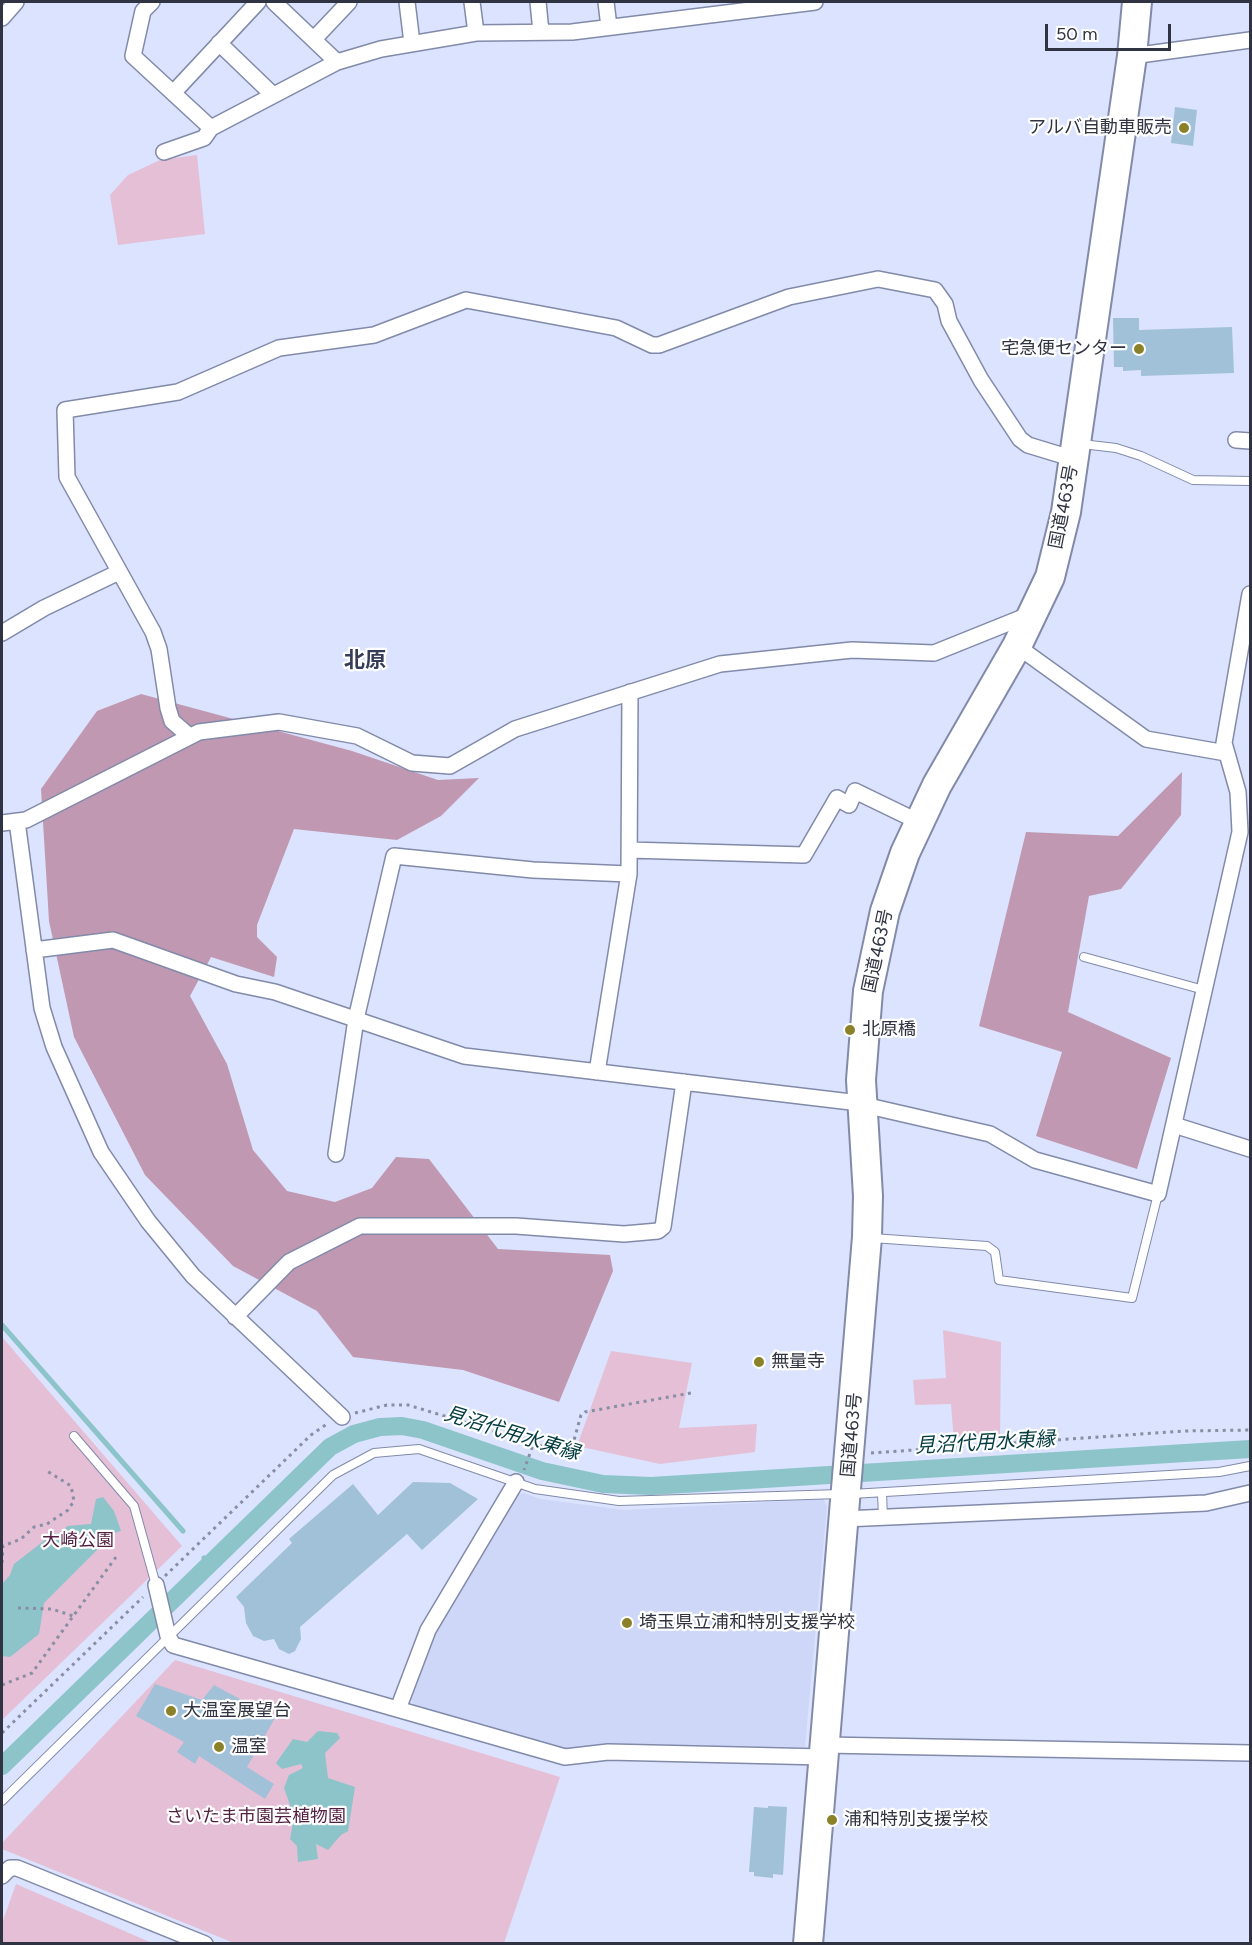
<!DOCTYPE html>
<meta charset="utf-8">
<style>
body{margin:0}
#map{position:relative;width:1252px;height:1945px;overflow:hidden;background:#dbe3fe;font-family:Figtree,sans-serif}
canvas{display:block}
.frame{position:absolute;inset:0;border:3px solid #303341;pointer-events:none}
.scale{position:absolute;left:1045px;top:24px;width:126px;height:27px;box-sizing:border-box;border:3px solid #303341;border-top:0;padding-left:8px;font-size:18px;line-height:21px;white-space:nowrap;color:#303341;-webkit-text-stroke:4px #fff;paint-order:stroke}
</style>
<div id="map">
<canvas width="1252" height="1945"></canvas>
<div class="frame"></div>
<div class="scale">50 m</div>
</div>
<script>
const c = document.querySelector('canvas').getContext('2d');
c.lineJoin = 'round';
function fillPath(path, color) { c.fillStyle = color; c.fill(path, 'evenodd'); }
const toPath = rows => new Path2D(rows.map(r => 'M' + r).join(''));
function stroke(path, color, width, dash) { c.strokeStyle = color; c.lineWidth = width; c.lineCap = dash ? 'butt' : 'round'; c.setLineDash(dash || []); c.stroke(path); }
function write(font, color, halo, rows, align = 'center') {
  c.font = font + ' Figtree,"Noto Sans JP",sans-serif'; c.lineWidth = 4.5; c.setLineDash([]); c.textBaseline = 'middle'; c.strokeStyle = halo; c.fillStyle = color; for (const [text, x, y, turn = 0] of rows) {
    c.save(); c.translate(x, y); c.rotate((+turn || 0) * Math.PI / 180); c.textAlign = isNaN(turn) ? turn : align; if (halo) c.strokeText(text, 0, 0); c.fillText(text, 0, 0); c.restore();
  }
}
const built = toPath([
 [523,1493,541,1499,624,1510,823,1499,827,1506,805,1747,603,1745,568,1750,414,1706,410,1697,435,1626,515,1496]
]);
const green = toPath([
 [197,155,205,234,118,245,110,195,128,175,160,160],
 [943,1330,1001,1342,1000,1440,954,1442,951,1404,915,1405,913,1380,946,1378],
 [2,1337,182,1546,2,1720],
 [611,1351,692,1363,679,1428,757,1424,755,1452,660,1464,577,1446],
 [175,1660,560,1777,504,1943,234,1943,2,1849,2,1843],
 [16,1884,152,1943,2,1943,2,1923]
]);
const forest = toPath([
 [141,694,352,751,438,780,479,778,441,816,397,840,294,829,257,925,257,937,277,957,274,977,211,957,190,996,227,1064,253,1150,287,1191,335,1202,372,1188,396,1157,429,1159,498,1249,610,1255,613,1271,559,1402,463,1370,353,1357,317,1311,233,1266,145,1175,74,1037,49,921,41,789,97,711],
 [1182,772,1181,815,1121,889,1089,896,1068,1012,1171,1058,1137,1169,1036,1136,1062,1052,979,1026,1026,832,1118,836]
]);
const water = toPath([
 [103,1497,114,1511,121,1531,114,1533,44,1603,39,1634,10,1657,2,1656,2,1584,10,1575,14,1564,54,1533,62,1534,67,1526,91,1524,96,1499],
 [318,1731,337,1733,340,1738,325,1753,328,1778,355,1787,348,1831,341,1835,328,1850,316,1844,318,1859,298,1862,297,1846,290,1839,293,1823,284,1817,290,1805,284,1788,289,1775,303,1768,301,1764,282,1769,276,1763,293,1739,307,1742]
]);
const stream = toPath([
 [2,6,5,2],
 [2,1325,183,1531],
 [204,1558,210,1565]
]);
const canal = toPath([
 [2,1766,330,1447,354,1434,380,1427,402,1426,423,1430,542,1471,603,1484,651,1486,1250,1449]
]);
const building = toPath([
 [1175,107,1197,110,1193,146,1171,143],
 [1113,318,1139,318,1139,330,1232,327,1234,373,1141,376,1141,370,1123,371,1123,367,1114,367],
 [413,1482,450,1483,478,1499,422,1550,407,1534,300,1627,301,1639,295,1651,289,1654,279,1649,274,1639,264,1641,253,1636,246,1623,244,1607,236,1597,292,1543,289,1539,353,1484,378,1515],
 [155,1684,202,1700,214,1685,275,1718,247,1767,274,1784,265,1799,199,1756,195,1764,177,1752,184,1742,136,1716],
 [768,1806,787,1807,783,1875,773,1874,773,1878,754,1876,754,1872,749,1872,754,1807,768,1808]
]);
const path = toPath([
 [355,1413,387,1405,408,1405,517,1438,533,1445,524,1470],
 [533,1443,566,1454,571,1451,581,1415,585,1412,691,1393],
 [871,1453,1184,1431,1250,1430],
 [2,1563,3,1546,21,1539,34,1527,47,1524,68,1510,74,1501,71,1486,47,1471],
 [165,1576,311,1435,327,1424],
 [18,1608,52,1609,73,1616],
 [2,1685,32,1673,116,1557],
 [2,1733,143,1597]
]);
const lane = toPath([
 [1082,444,1116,448,1141,456,1193,480,1250,481],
 [1084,957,1204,990],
 [872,1238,987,1246,995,1252,999,1280,1132,1298,1158,1194],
 [74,1436,134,1506,156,1585],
 [882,1493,883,1518],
 [852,1494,1219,1472,1250,1466],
 [2,1801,333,1475,374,1453,419,1449,535,1489,619,1501,840,1494]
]);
const street = toPath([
 [152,2,143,11,133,56,211,128],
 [274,2,337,62],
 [407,2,412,43],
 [472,2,476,33],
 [538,2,541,32],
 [606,2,609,27],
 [2,18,16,2],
 [314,39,349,2],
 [219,43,272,94],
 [1132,56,1250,40],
 [174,92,258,2],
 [164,152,204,138,211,128,337,62,381,49,476,33,572,32,815,2],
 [1236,440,1250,441],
 [2,633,44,608,119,572],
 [1017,646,1146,739,1226,753],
 [188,735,172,721,168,708,159,649,153,632,67,477,65,410,178,392,279,348,374,335,466,300,616,328,652,345,659,345,789,297,878,279,935,290,945,304,949,321,981,380,1020,439,1028,445,1074,459],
 [17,821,42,1008,54,1047,101,1152,148,1221,193,1276,342,1417],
 [2,823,26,820,199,732,279,722,357,736,412,763,450,766,515,729,720,664,852,650,934,653,1031,614],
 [629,850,804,855,837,798,849,805,855,791,919,822],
 [34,950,113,940,236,984,275,992,464,1056,851,1102,990,1134,1035,1160,1158,1194,1240,832,1238,792,1224,743,1250,594],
 [597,1072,629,874,630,692],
 [1174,1125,1250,1149],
 [336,1154,356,1019,394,856,533,870,629,874],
 [235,1317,289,1262,360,1226,516,1226,624,1234,658,1231,663,1227,684,1082],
 [844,1519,1206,1503,1250,1493],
 [156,1585,168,1636,173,1645,565,1757,608,1752,824,1757],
 [398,1709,428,1630,516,1482],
 [825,1745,1250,1753],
 [2,1876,10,1868,17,1868,205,1944]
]);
const highway = toPath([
 [808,1944,867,1237,868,1196,861,1080,868,991,885,911,905,853,937,785,1017,646,1050,577,1066,512,1132,56,1137,2]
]);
const markers = [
 [1184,128,6,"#8a8128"],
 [1139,349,6,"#8a8128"],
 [850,1030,6,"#8a8128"],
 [759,1362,6,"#8a8128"],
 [627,1623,6,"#8a8128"],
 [171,1711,6,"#8a8128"],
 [219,1747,6,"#8a8128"],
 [832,1820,6,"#8a8128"]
];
const poiNames = [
 ["アルバ自動車販売",1172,128,"right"],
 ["宅急便センター",1127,349,"right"],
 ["北原橋",862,1030],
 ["無量寺",771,1362],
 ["埼玉県立浦和特別支援学校",639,1623],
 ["大温室展望台",183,1711],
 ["温室",231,1747],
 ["浦和特別支援学校",844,1820]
];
const streetNames = [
 ["国道463号",1064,507,-79],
 ["国道463号",878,951,-78],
 ["国道463号",852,1435,-85]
];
const parkNames = [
 ["大崎公園",78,1541],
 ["さいたま市園芸植物園",256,1817]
];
const waterNames = [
 ["見沼代用水東縁",512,1434,17],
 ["見沼代用水東縁",985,1443,-3]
];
const quarterNames = [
 ["北原",365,661]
];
fillPath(built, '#ced7f7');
fillPath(green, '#e5bfd6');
fillPath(forest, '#c098b1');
fillPath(water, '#8cc4ca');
stroke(stream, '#8cc4ca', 5);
stroke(canal, '#8cc4ca', 18);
fillPath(building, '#a1c1d8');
stroke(lane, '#818aa9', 10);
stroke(street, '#818aa9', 18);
stroke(highway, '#818aa9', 32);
stroke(path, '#888ea3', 3, [3, 4.5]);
stroke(lane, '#fff', 8);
stroke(street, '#fff', 15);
stroke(highway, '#fff', 28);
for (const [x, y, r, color] of markers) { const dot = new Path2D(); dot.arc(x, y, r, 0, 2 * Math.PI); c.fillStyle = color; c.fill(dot); stroke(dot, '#fff', 2); }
write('18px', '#303341', '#fff', poiNames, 'left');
write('18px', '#303341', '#fff', streetNames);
write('18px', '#511f41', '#fff', parkNames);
write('italic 20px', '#043c41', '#fff', waterNames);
write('bold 21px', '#353c57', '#fff', quarterNames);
</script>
